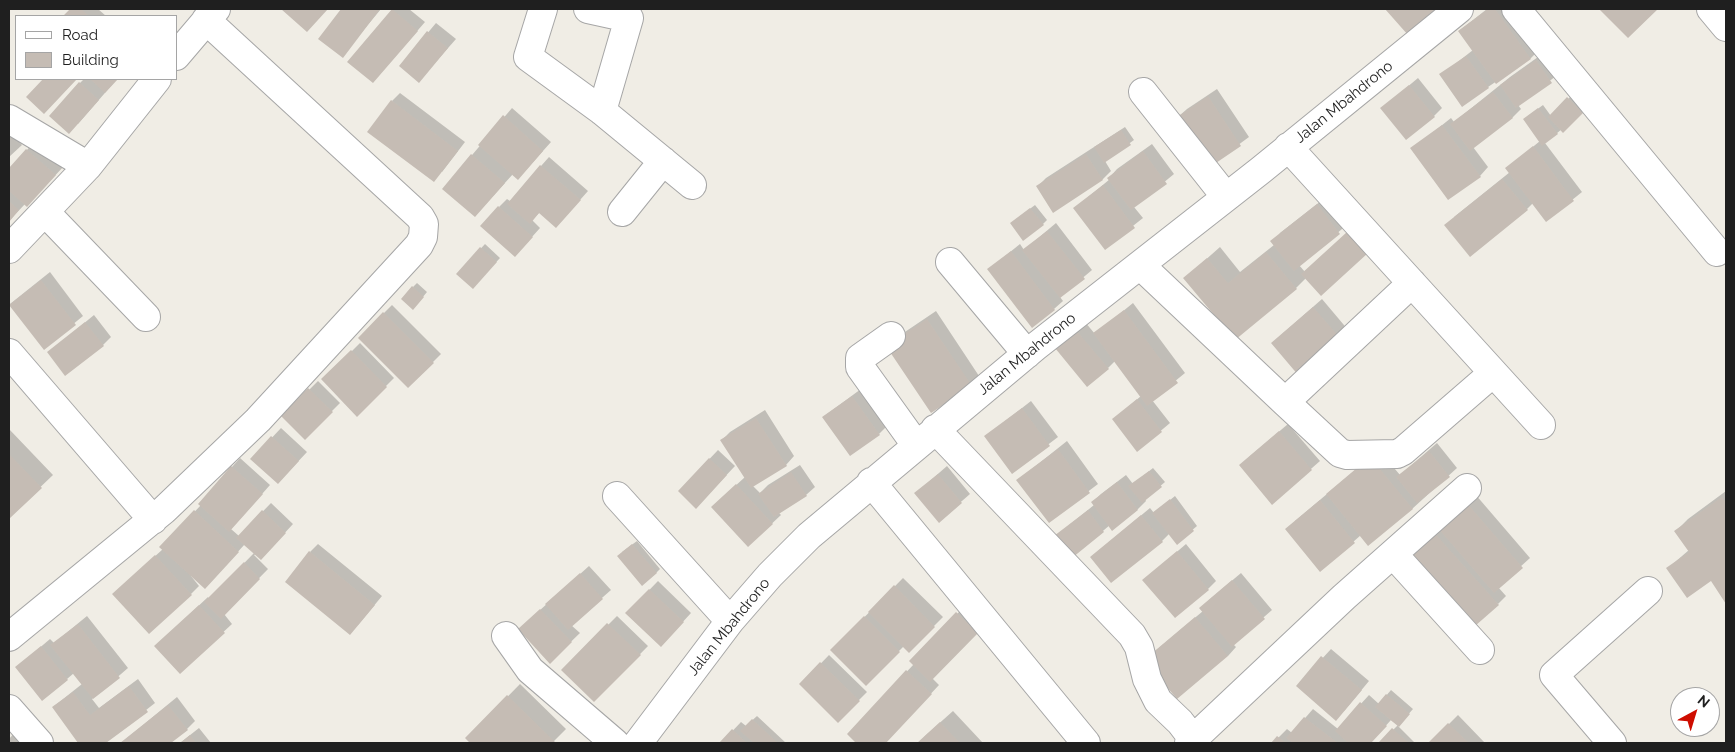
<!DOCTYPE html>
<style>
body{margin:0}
#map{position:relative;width:1735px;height:752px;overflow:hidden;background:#f0ede5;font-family:Raleway,sans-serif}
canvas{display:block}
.frame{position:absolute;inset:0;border:10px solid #1f1f1f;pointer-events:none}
.legend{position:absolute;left:15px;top:15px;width:162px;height:65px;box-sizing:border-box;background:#fff;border:1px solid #a5a5a5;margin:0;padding:6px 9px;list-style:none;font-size:15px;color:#1f1f1f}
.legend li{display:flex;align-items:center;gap:10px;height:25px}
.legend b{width:25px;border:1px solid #a5a5a5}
.north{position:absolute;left:1670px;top:687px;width:50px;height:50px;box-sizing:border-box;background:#fff;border:1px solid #a5a5a5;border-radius:50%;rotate:39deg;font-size:14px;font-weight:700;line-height:20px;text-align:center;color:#1f1f1f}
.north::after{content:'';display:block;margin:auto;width:18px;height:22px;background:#ce0d00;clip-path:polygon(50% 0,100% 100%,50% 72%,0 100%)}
</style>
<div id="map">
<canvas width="1735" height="752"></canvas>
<div class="frame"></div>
<ul class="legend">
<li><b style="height:6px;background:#fff"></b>Road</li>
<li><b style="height:14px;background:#c5bcb4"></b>Building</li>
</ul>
<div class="north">N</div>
</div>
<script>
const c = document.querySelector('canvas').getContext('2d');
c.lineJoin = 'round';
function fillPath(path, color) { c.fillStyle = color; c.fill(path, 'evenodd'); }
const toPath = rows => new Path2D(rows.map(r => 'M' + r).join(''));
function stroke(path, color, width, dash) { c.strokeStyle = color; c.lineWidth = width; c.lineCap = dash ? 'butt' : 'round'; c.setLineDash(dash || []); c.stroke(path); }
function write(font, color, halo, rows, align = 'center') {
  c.font = font + ' Raleway,sans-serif'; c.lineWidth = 4; c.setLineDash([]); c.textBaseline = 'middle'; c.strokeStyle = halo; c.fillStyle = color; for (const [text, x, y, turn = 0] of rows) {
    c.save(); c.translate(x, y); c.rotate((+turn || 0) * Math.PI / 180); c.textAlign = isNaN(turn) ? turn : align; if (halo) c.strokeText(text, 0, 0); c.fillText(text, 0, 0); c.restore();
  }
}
const shadow = toPath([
 [72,9,98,9,106,16,65,16],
 [343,9,381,9,342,56,320,39],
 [394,9,409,9,425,22,373,82,349,62],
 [1487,9,1509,9,1539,50,1531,58,1488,87,1441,75,1473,50,1459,31],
 [1601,9,1656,9,1628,36],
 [436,23,456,39,419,81,400,66],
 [1545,52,1560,73,1518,105,1521,109,1513,117,1473,147,1488,167,1480,176,1412,149,1451,118,1454,122,1510,77],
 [1418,78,1442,108,1434,116,1382,108],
 [84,79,117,79,78,124,80,83],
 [1217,89,1249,137,1211,165,1178,117,1187,109],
 [400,93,465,142,442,172,392,101],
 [1572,95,1586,108,1563,131,1562,129,1545,143,1582,192,1546,221,1533,203,1527,209,1454,217,1510,172,1507,168,1540,141,1528,116,1543,105,1551,116],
 [512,108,551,142,526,170,513,174,475,216,444,188],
 [1125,127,1134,140,1105,161,1111,171,1103,179,1054,211,1038,186,1046,178],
 [9,130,22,145,9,157],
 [35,141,64,166,35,197,25,204,9,221,9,170],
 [1152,144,1174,174,1134,207,1143,218,1105,248,1075,208,1110,179,1109,178,1117,169],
 [549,157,588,191,564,218,540,212,532,220,540,228,523,247,499,207,507,199,510,201],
 [1326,197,1348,224,1299,265,1305,272,1306,278,1296,288,1235,338,1185,278,1220,247,1240,272,1274,245,1280,233],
 [1035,205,1047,220,1043,224,1015,220],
 [1056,223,1092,270,1060,297,1063,301,1054,309,989,269,1020,244,1024,250],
 [485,244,500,258,473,287,457,274],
 [50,272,83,316,44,348,10,304],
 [417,283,427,292,417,304,413,287],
 [1322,299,1349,331,1341,339,1281,335],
 [1133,303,1185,373,1152,400,1170,423,1138,450,1114,419,1141,396,1115,361,1108,368,1057,348,1085,322,1095,334],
 [392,305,441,354,408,387,359,338],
 [936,311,979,376,971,385,896,338],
 [94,315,111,337,103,345,48,353],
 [360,343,394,378,357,415,323,380],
 [318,381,340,403,305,438,283,416],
 [861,389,887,426,879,434,823,417],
 [1031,401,1058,437,1012,472,986,436],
 [765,410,794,456,786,465,753,486,760,493,768,485,800,465,815,487,806,495,779,513,781,515,748,546,721,499,745,477,722,440,730,432],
 [1288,424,1320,461,1272,503,1249,457],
 [281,428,307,452,278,483,252,459],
 [9,429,53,475,9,517],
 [1067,441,1098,484,1049,521,1018,480],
 [1437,443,1457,468,1412,509,1361,535,1320,571,1295,521,1379,450,1400,475],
 [718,450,735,466,704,499,679,491],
 [240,458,270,485,231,529,239,536,271,503,293,524,269,550,254,555,268,569,224,614,232,624,180,672,164,638,208,597,209,599,254,553,245,544,213,579,192,575,191,576,199,586,191,594,122,586,163,549,161,547,201,505,199,504],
 [947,466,970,494,939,521,916,493],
 [1153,468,1165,482,1145,499,1146,501,1138,509,1112,529,1110,525,1068,560,1052,539,1094,505,1093,502,1101,494,1126,475,1133,484],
 [1726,491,1726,602,1711,580,1668,568,1689,550,1676,531,1688,519],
 [1475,494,1530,558,1498,587,1506,596,1498,604,1416,541],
 [1175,496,1197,526,1177,543,1169,534,1162,541,1091,557,1150,508,1154,513],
 [637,541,660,569,656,573,622,552],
 [318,544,382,596,358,625,310,552],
 [1186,544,1216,581,1208,589,1144,580],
 [589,566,611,590,571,625,580,633,550,662,519,629],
 [1241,573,1272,610,1233,644,1236,647,1228,656,1154,652,1203,611,1209,600],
 [903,578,943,617,909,651,904,646,866,684,832,650],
 [658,581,691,613,669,637,627,613],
 [966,605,985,624,932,678,939,685,885,743,858,743,848,734,914,664,910,661],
 [87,616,128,668,92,699,99,708,138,679,155,703,104,743,80,743,53,707,82,684,74,673,67,679,17,667,50,639,54,643],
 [617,616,648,646,594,701,563,670],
 [1331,649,1369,681,1344,711,1297,686],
 [829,655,867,692,838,721,801,684],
 [520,684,566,729,552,743,472,743,467,738],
 [1391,690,1413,709,1398,726,1415,743,1380,743,1398,725,1391,720,1370,743,1273,743,1287,729,1292,733,1313,709,1338,729,1369,695,1379,704],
 [177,697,195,721,187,729,169,743,121,743],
 [953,711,983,743,919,743,925,736],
 [1458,715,1485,743,1430,743],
 [757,716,786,743,721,743,741,722,746,726],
 [199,728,211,743,180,743],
 [16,731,30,743,9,743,9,739]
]);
const building = toPath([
 [70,9,81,9,89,16,63,16],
 [281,9,328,9,307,32],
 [341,9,380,9,343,58,318,39],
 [392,9,418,31,373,83,347,62],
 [1385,9,1438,9,1408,35],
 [1488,9,1495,9,1531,59,1496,84,1458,31],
 [1599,9,1658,9,1628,38],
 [427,31,448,48,419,83,399,66],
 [1466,56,1489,88,1462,107,1439,74],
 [1536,60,1552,83,1516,108,1500,85],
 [43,79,77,79,44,114,26,97],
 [90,79,118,79,105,93],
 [79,82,99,100,69,134,49,116],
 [1409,85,1435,117,1406,140,1380,108],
 [1493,92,1513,118,1470,151,1450,124],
 [1208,96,1241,146,1210,167,1177,117],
 [1567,97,1583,113,1563,133,1548,117],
 [391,100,458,151,434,182,367,132],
 [1538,108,1558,134,1542,146,1523,119],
 [503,115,543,151,518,180,478,145],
 [1442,125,1481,177,1448,200,1410,148],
 [1121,130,1131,145,1104,163,1094,147],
 [1533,146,1574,201,1546,222,1505,168],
 [26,149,56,175,27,207,9,191,9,168],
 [1143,151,1167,184,1131,210,1107,178],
 [471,154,505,183,475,217,442,189],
 [1086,154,1103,180,1053,213,1036,186],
 [540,165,581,200,556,228,539,213,530,224,507,204],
 [1502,179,1528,210,1470,257,1444,225],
 [1103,185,1135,228,1105,250,1073,208],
 [9,201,19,210,9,222],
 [1317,204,1340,234,1294,271,1270,241],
 [498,206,533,237,515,257,480,226],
 [1030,208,1044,225,1023,241,1010,223],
 [1047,231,1085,279,1060,298,1022,250],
 [1347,232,1368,253,1321,296,1301,274],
 [480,247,497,262,473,289,456,274],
 [1011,251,1055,310,1032,328,987,269],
 [1266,252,1297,289,1235,340,1183,278,1207,258,1228,283],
 [41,280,76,325,44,350,9,305],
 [412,286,424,297,413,310,401,299],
 [1313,307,1342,340,1299,376,1271,343],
 [1124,310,1178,383,1147,406,1093,333],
 [383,312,434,363,408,388,358,338],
 [927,319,972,386,931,413,886,346],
 [85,322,104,346,65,376,47,352],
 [1076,330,1109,369,1087,387,1055,348],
 [351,350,387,387,357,417,321,379],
 [308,388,333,412,305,440,281,416],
 [852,396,880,435,850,456,822,417],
 [1137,399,1162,432,1137,452,1112,419],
 [1022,408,1050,446,1012,474,984,436],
 [756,418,787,466,751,488,720,440],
 [1279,431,1312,470,1272,505,1239,465],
 [271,436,299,461,278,484,250,459],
 [1058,449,1090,493,1049,523,1016,480],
 [1429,451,1450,477,1417,503,1396,477],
 [9,454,42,488,9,519],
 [1370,457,1413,509,1368,546,1326,494],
 [709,458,727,475,696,509,678,491],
 [231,466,263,494,229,532,198,504],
 [1149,471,1162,487,1142,503,1128,486],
 [791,472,807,496,774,517,758,494],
 [938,474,962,503,939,523,914,493],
 [1117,482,1138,510,1112,531,1091,502],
 [736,484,773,524,748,547,711,507],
 [1722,497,1726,503,1726,604,1711,581,1687,598,1666,568,1689,552,1674,531],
 [1170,499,1194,531,1177,545,1152,513],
 [1320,500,1355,543,1320,572,1285,529],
 [1466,502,1523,568,1494,593,1437,527],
 [194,510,239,552,205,589,159,547],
 [262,510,286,533,261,560,236,538],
 [1088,510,1104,532,1067,562,1050,539],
 [1141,515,1163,542,1111,583,1090,557],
 [1430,528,1499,605,1475,626,1406,549],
 [632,544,657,573,642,586,617,556],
 [309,551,375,605,350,635,285,582],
 [1177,551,1209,590,1175,618,1142,580],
 [155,555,192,595,149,634,112,594],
 [244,562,260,579,221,619,204,602],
 [580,573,603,599,568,630,545,604],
 [1232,580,1265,619,1232,647,1199,608],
 [894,585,935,627,909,653,868,612],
 [649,589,684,622,661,647,625,613],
 [199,605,225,633,180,674,154,646],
 [540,609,572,642,550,664,518,629],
 [956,612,978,633,930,682,909,661],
 [864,616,900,652,866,686,830,650],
 [1195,617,1228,656,1177,699,1144,660],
 [607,623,641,655,594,702,561,670],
 [78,624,120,678,93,699,50,645],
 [41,646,68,680,42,701,15,667],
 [1321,656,1362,690,1336,721,1296,686],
 [820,662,860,701,838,723,799,684],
 [906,670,932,694,886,743,856,743,847,734],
 [129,686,148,712,106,743,78,743,52,707,73,692,90,715],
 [1386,694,1410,714,1399,727,1375,707],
 [507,695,555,742,554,743,470,743,465,738],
 [1360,702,1387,726,1371,743,1348,743,1335,731],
 [168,705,188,730,171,743,120,743],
 [1304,717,1338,743,1293,743,1286,738],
 [752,719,778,743,754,743,740,731],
 [940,722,960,743,917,743],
 [1448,723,1469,743,1428,743],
 [1392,728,1409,743,1379,742],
 [732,729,747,743,719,743],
 [190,735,196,743,180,743],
 [1277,736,1286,743,1271,743]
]);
const minor = toPath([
 [543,9,528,57,602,111,692,185],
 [588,9,629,18,602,111],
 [1516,9,1717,252],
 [1711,9,1726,27],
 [176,56,216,9],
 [1143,92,1226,197],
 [9,119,88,166],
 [1288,147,1541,425],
 [45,212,146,317],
 [622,212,663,161],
 [9,249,88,166,157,79],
 [950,262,1027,354],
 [1140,265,1285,402,1340,453,1347,455,1397,454,1403,451,1493,373],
 [891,336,860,358,860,367,916,445],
 [9,353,153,520],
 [1285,402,1412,283],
 [935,429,1132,635,1139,647,1147,679,1158,701,1180,722,1193,739],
 [871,482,1086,743],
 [617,496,730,621],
 [1393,554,1480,650],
 [506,636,530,670,615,743],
 [9,637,164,510,258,420,419,245,423,237,424,224,420,217,206,20],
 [9,709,39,743],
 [638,743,730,621,770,575,809,536,1035,347,1261,170,1459,9],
 [1189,743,1344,597,1467,488],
 [1612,743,1554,675,1648,591]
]);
const streetNames = [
 ["Jalan Mbahdrono",1344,102,-39],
 ["Jalan Mbahdrono",1027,354,-39],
 ["Jalan Mbahdrono",729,627,-51]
];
fillPath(shadow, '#0003');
fillPath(building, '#c5bcb4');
stroke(minor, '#a6a6a6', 30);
stroke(minor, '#fff', 28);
write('15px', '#1f1f1f', '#fff', streetNames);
</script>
